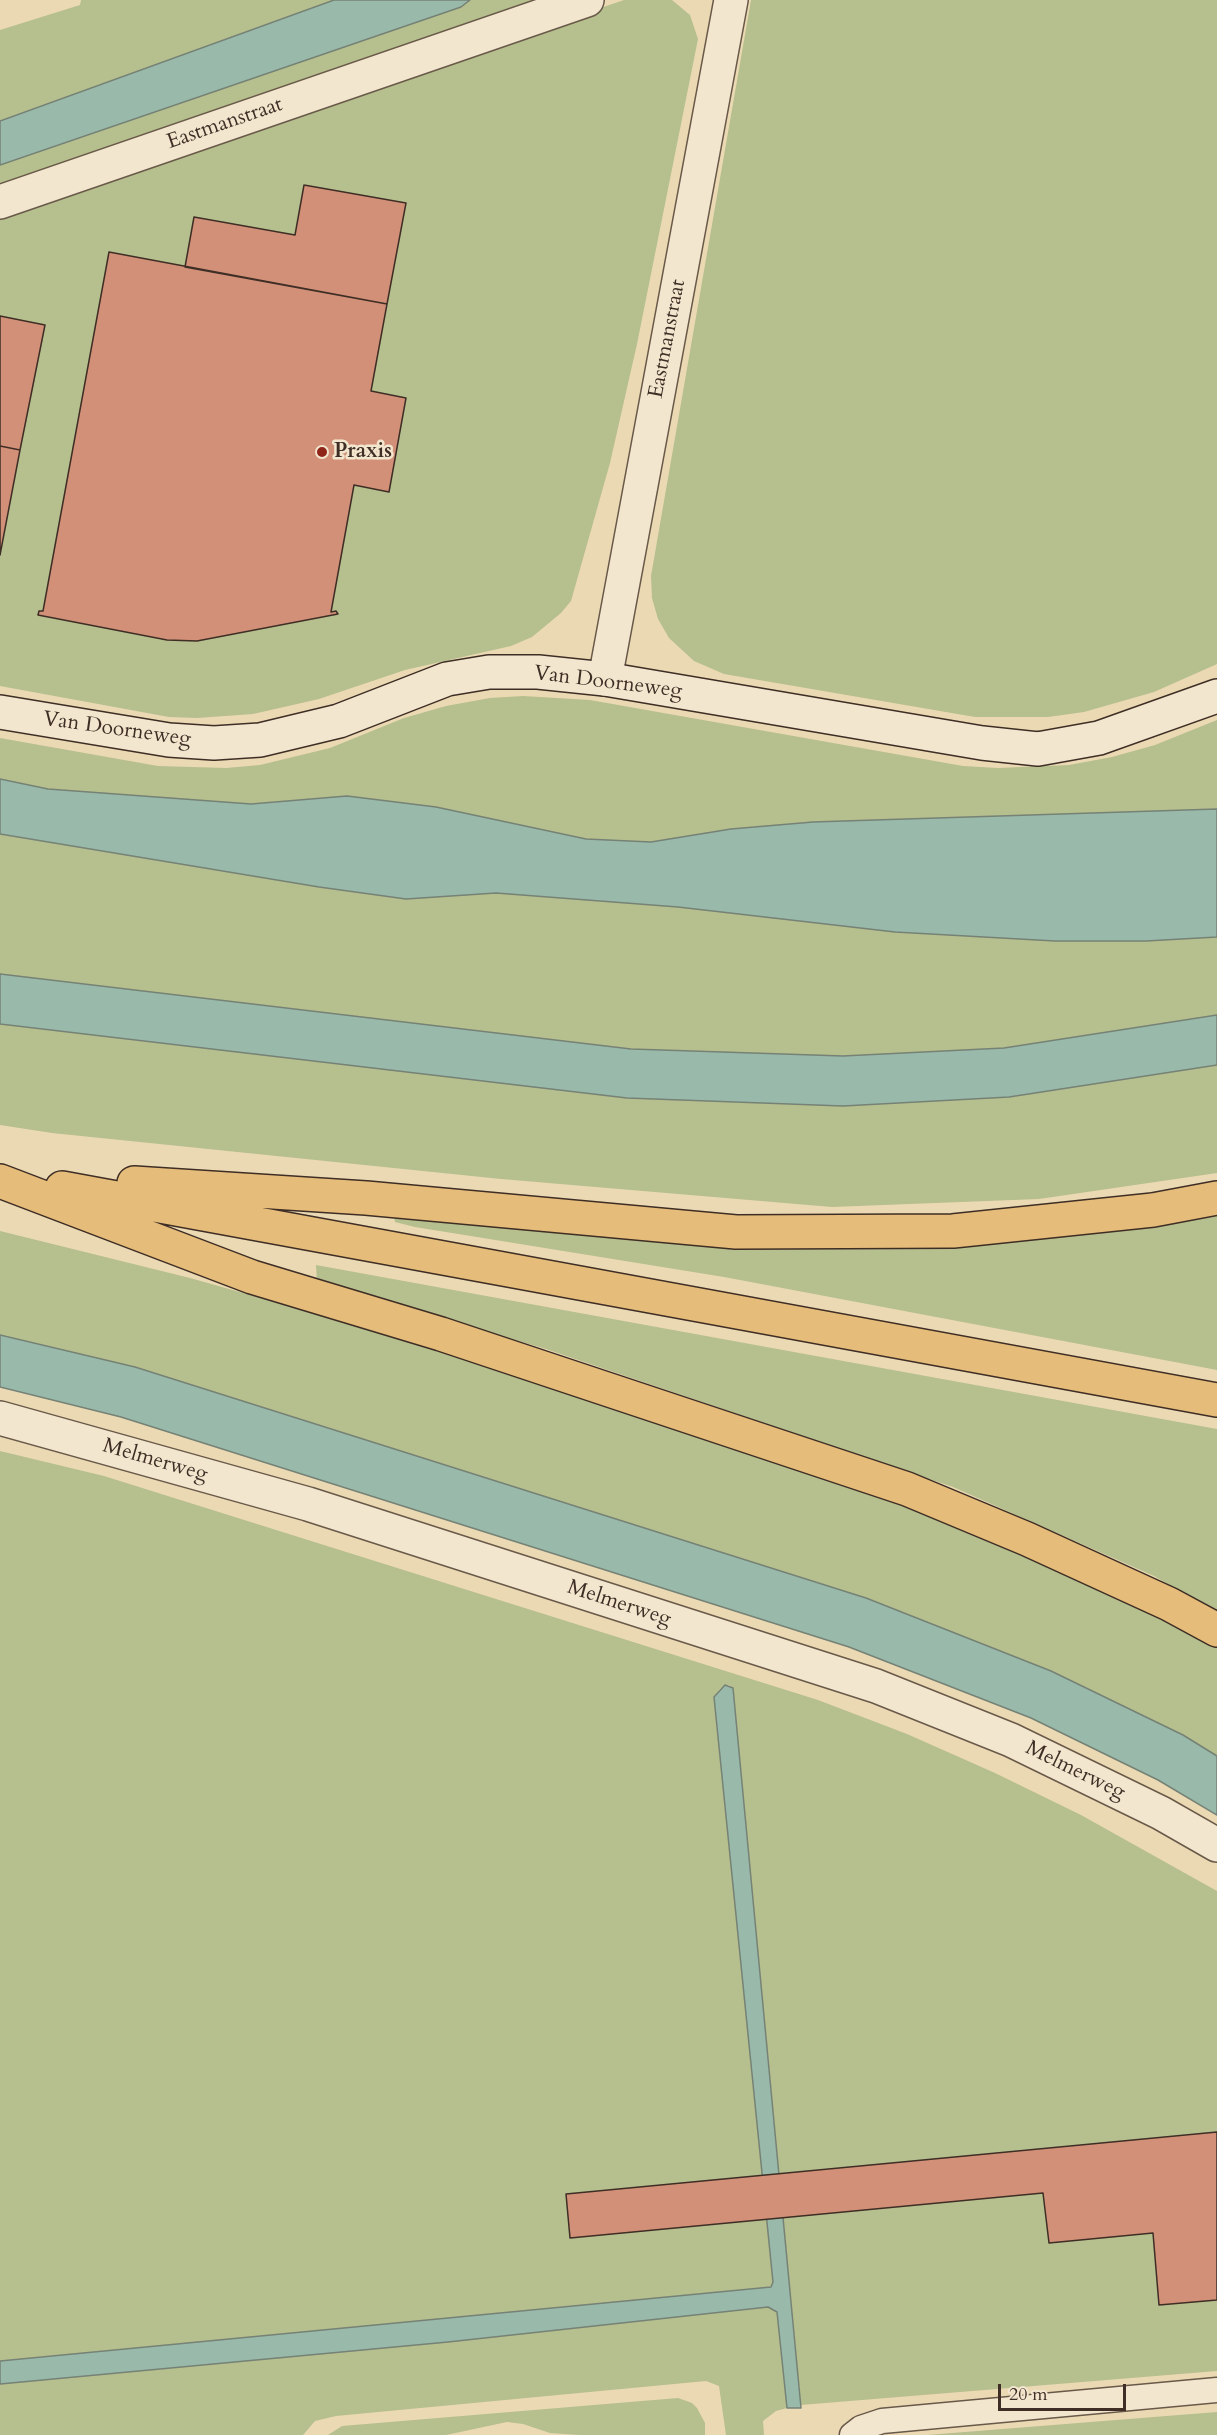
<!DOCTYPE html>
<style>
body{margin:0}
#map{position:relative;width:1217px;height:2435px;overflow:hidden;background:#ebd9b4;font-family:Cardo,serif}
canvas{display:block}
.scale{position:absolute;left:998px;top:2384px;width:128px;height:27px;box-sizing:border-box;border:3px solid #3e2e25;border-top:0;padding-left:8px;font-size:18px;line-height:21px;white-space:nowrap;color:#3e2e25;-webkit-text-stroke:4px #f2e6ce;paint-order:stroke}
</style>
<div id="map">
<canvas width="1217" height="2435"></canvas>
<div class="scale">20 m</div>
</div>
<script>
const c = document.querySelector('canvas').getContext('2d');
c.lineJoin = 'round';
function fillPath(path, color) { c.fillStyle = color; c.fill(path, 'evenodd'); }
const toPath = rows => new Path2D(rows.map(r => 'M' + r).join(''));
function stroke(path, color, width, dash) { c.strokeStyle = color; c.lineWidth = width; c.lineCap = dash ? 'butt' : 'round'; c.setLineDash(dash || []); c.stroke(path); }
function write(font, color, halo, rows, align = 'center') {
  c.font = font + ' Cardo,serif'; c.lineWidth = 5; c.setLineDash([]); c.textBaseline = 'middle'; c.strokeStyle = halo; c.fillStyle = color; for (const [text, x, y, turn = 0] of rows) {
    c.save(); c.translate(x, y); c.rotate((+turn || 0) * Math.PI / 180); c.textAlign = isNaN(turn) ? turn : align; if (halo) c.strokeText(text, 0, 0); c.fillText(text, 0, 0); c.restore();
  }
}
const green = toPath([
 [81,0,334,0,0,121,0,30,80,5],
 [470,0,538,0,0,190,0,165,461,7],
 [624,0,672,0,690,15,698,39,637,344,610,463,571,601,561,613,532,637,511,646,405,670,319,699,253,714,197,718,169,717,0,686,0,213],
 [751,0,1217,0,1217,664,1154,692,1084,712,1048,717,975,717,724,674,694,661,669,638,658,619,652,598,651,576],
 [523,696,590,700,963,766,998,768,1069,765,1112,757,1155,745,1217,720,1217,809,813,822,731,829,651,842,586,839,436,807,347,796,251,804,48,789,0,779,0,738,158,766,226,768,260,765,330,748,404,718,446,706,490,698],
 [0,834,319,887,406,899,496,893,678,907,895,932,1055,941,1146,941,1217,937,1217,1015,1004,1048,843,1056,631,1049,0,974],
 [0,1024,627,1098,843,1106,1009,1097,1217,1065,1217,1173,1039,1199,832,1207,501,1179,52,1133,0,1125],
 [1217,1207,1217,1370,724,1277,415,1227,395,1222,393,1213,781,1240],
 [0,1231,190,1278,456,1353,957,1522,1217,1643,1217,1756,1183,1735,1051,1671,866,1598,135,1367,0,1335],
 [316,1265,1217,1429,1217,1613,1154,1576,953,1487,546,1349,317,1282],
 [0,1451,104,1476,818,1700,907,1734,995,1773,1081,1815,1217,1891,1217,2371,801,2405,733,1688,729,1685,720,1689,714,1697,773,2283,771,2287,0,2361],
 [768,2307,777,2312,787,2408,776,2411,763,2421,764,2435,726,2435,719,2386,706,2381,336,2416,315,2421,303,2435,0,2435,0,2384,448,2342],
 [678,2398,692,2403,697,2408,705,2423,705,2435,579,2435,550,2433,523,2424,507,2422,446,2435,328,2435,342,2426],
 [1217,2412,1217,2435,927,2435]
]);
const water = toPath([
 [334,0,470,0,461,7,0,165,0,121,334,0],
 [0,779,48,789,251,804,347,796,436,807,586,839,651,842,731,829,813,822,1217,809,1217,937,1146,941,1055,941,895,932,678,907,496,893,406,899,319,887,0,834,0,779],
 [0,974,631,1049,843,1056,1004,1048,1217,1015,1217,1065,1009,1097,843,1106,627,1098,0,1024,0,974],
 [0,1335,135,1367,866,1598,1051,1671,1183,1735,1217,1756,1217,1815,1158,1780,1031,1718,849,1647,121,1417,0,1387,0,1335],
 [725,1685,733,1688,801,2408,787,2408,777,2312,768,2307,448,2342,0,2384,0,2361,771,2287,773,2282,714,1697,725,1685]
]);
const building = toPath([
 [304,185,406,203,387,304,185,267,194,217,295,235,304,185],
 [109,252,387,304,371,391,406,398,389,492,354,485,331,612,336,611,338,614,197,641,167,640,38,615,39,611,43,611,109,252],
 [0,316,45,325,20,450,0,446,0,316],
 [0,446,20,450,0,555,0,446],
 [1217,2132,1217,2300,1159,2305,1153,2233,1049,2243,1043,2193,570,2238,566,2194,1217,2132]
]);
const lane = toPath([
 [852,2435,861,2428,882,2421,1217,2390]
]);
const street = toPath([
 [0,202,587,0],
 [605,679,731,0],
 [0,1418,308,1504,876,1686,1011,1740,1161,1813,1217,1845]
]);
const secondary = toPath([
 [0,712,169,740,214,743,260,740,339,721,447,679,489,672,538,672,605,679,982,743,1038,749,1099,738,1217,696]
]);
const highway = toPath([
 [0,1181,252,1277,441,1334,907,1489,1027,1539,1169,1604,1217,1630],
 [134,1183,366,1198,736,1232,953,1231,1153,1210,1217,1198],
 [62,1188,1217,1400]
]);
const markers = [
 [322,452,6,"#8f2418"]
];
const streetNames = [
 ["Eastmanstraat",225,124,-19],
 ["Eastmanstraat",668,339,-79],
 ["Van Doorneweg",608,683,7],
 ["Van Doorneweg",117,730,8],
 ["Melmerweg",155,1461,16],
 ["Melmerweg",619,1604,18],
 ["Melmerweg",1075,1771,26]
];
const poiNames = [
 ["Praxis",334,452]
];
fillPath(green, '#b6bf8e');
fillPath(water, '#99baaa');
stroke(water, '#758275', 1.5);
fillPath(building, '#d39078');
stroke(building, '#3e2e25', 1.5);
stroke(lane, '#695949', 27);
stroke(street, '#695949', 36);
stroke(secondary, '#3e2e25', 36);
stroke(highway, '#3e2e25', 36);
stroke(lane, '#f2e6ce', 24);
stroke(street, '#f2e6ce', 33);
stroke(secondary, '#f2e6ce', 33);
stroke(highway, '#e6bc7a', 33);
for (const [x, y, r, color] of markers) { const dot = new Path2D(); dot.arc(x, y, r, 0, 2 * Math.PI); c.fillStyle = color; c.fill(dot); stroke(dot, '#f2e6ce', 2); }
write('21px', '#3e2e25', '#f2e6ce', streetNames);
write('bold 21px', '#3e2e25', '#f2e6ce', poiNames, 'left');
</script>
